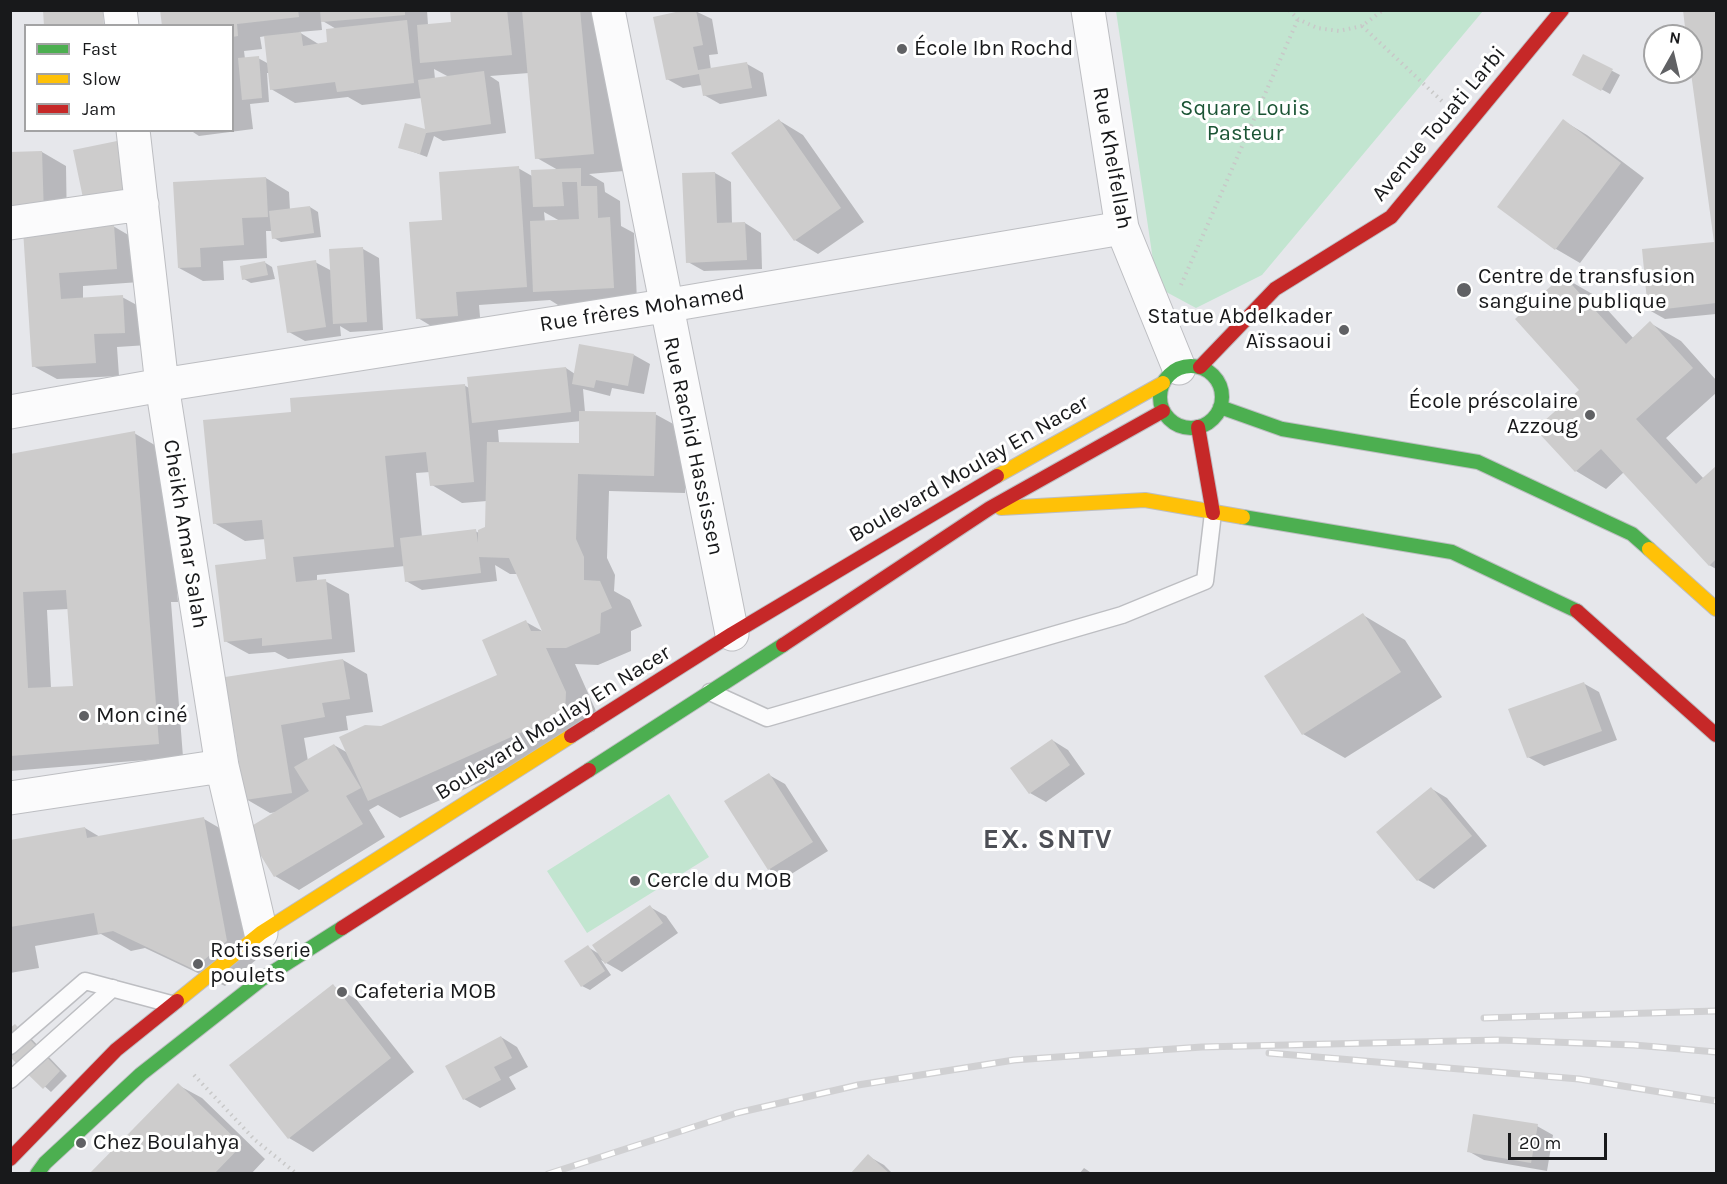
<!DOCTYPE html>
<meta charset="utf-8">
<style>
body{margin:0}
#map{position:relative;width:1727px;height:1184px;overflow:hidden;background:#e6e7eb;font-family:Karla,sans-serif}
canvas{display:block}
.frame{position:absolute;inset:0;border:12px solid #18191b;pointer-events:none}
.legend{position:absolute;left:24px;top:24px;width:210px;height:108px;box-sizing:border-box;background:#fff;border:2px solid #a3a3a4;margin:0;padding:8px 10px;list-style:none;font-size:18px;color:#18191b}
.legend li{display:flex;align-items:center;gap:12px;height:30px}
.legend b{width:30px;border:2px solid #a3a3a4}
.north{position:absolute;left:1643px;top:24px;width:60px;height:60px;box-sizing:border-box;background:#fff;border:2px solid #a3a3a4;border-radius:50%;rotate:8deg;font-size:16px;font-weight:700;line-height:24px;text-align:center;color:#18191b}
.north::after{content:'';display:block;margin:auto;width:21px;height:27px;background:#606164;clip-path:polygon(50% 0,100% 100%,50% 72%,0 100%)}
.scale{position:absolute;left:1508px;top:1133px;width:99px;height:27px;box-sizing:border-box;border:3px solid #18191b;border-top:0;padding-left:8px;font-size:18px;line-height:21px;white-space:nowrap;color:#18191b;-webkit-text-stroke:4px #fff;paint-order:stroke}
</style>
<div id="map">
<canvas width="1727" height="1184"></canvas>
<div class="frame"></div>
<ul class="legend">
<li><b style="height:8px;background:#4caf50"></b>Fast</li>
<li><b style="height:8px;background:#ffc107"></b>Slow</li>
<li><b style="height:8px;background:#c62828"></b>Jam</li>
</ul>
<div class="north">N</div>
<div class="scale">20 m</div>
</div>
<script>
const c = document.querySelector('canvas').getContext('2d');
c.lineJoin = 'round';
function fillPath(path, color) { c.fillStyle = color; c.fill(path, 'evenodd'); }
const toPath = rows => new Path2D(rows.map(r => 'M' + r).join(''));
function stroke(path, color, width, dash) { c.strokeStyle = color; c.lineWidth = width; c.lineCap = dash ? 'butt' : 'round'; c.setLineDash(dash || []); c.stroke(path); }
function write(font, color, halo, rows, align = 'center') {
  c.font = font + ' Karla,sans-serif'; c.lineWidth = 6; c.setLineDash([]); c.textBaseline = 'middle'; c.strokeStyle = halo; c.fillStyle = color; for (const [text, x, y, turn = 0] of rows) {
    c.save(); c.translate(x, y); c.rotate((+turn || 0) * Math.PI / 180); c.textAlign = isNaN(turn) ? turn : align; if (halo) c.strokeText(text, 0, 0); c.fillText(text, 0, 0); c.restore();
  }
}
const green = toPath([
 [1116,11,1483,11,1262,275,1196,308,1157,287],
 [669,794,709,857,587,933,547,871]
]);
const shadow = toPath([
 [162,10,427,10,428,25,453,23,452,10,608,10,624,171,589,174,604,183,605,192,620,201,621,226,634,233,637,301,558,305,550,300,479,305,481,329,441,332,418,318,444,222,518,168,532,176,558,170,537,158,529,73,490,76,499,82,506,133,443,141,434,136,427,157,400,147,406,125,427,133,422,98,362,105,348,97,295,103,271,89,270,73,267,73,269,102,250,104,253,129,199,136,190,130,232,130,232,26],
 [321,20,338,30,329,44,320,45,299,32,322,30],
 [266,36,269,64,258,58,245,59,244,51,262,49,260,37],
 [434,69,449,77,435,79],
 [544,212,560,221,545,222],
 [693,10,712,19,718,54,709,55,711,70,747,64,763,73,767,96,720,104,704,95,702,85,683,88,667,79],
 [1684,10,1716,10,1716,314,1665,319,1649,310,1715,243,1691,61,1691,36,1688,36],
 [1584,56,1620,75,1610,94,1574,74],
 [780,121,803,135,864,222,818,254,795,240],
 [1564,121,1587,135,1644,178,1580,263,1556,249,1499,207],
 [42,152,66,166,67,229,113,226,137,240,140,282,83,286,83,299,122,297,146,310,148,345,117,347,119,376,57,379,33,366],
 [715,173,731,182,732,224,745,223,761,233,762,269,704,271,688,262],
 [266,178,289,192,290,210,310,207,318,212,321,237,281,242,274,238,273,231,266,231,267,258,223,261,224,280,203,281,179,268],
 [363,249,379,258,383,330,350,332,340,326,341,336,305,341,289,332,315,262,332,271],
 [264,262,272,267,275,279,251,283,244,279],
 [1563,277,1594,295,1634,339,1650,323,1681,341,1716,380,1716,393,1666,438,1704,479,1716,468,1716,569,1709,565,1624,472,1606,489,1576,471,1581,390],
 [634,355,650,364,644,394,612,388,610,396,583,389,585,412,655,414,686,431,685,493,609,491,607,558,615,575,614,591,630,600,642,626,631,631,631,651,598,665,575,664,596,711,595,731,400,818,378,805,369,810,385,837,299,890,275,876,278,812,270,813,246,799,227,678,343,660,367,674,373,712,346,716,348,730,304,738,308,761,334,745,348,753,382,727,499,675,526,622,544,632,518,574,510,574,495,565,497,581,422,590,406,581,405,566,317,575,317,581,325,581,349,594,355,652,288,659,275,652,249,654,225,641,271,561,266,539,245,541,214,523,292,413,464,385,469,388,566,368,575,374],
 [581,421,580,445,499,443,498,430],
 [430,472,432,485,462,503,487,501,487,528,479,533,475,531,422,537,416,473],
 [134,433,165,451,178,602,171,602,183,757,10,771,10,455],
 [69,609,74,687,51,688,47,610],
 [1363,615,1405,640,1442,697,1345,758,1303,734],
 [1583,683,1599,692,1617,740,1544,766,1528,757],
 [1052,740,1068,750,1085,774,1046,802,1030,793],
 [769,775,785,784,828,851,785,878,769,869],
 [1432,789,1447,798,1487,846,1434,889,1418,880],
 [204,819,235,837,257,959,225,986,145,948,131,951,101,934,35,946,39,968,10,973,10,841,85,828,100,837],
 [650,907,666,916,678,933,622,972,601,960,611,975,590,990,582,986,588,947,599,954],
 [333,986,356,999,414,1072,313,1152,289,1138],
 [23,1030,67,1076,51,1092,10,1055],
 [501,1037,517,1047,528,1067,509,1077,516,1089,480,1108,464,1099],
 [178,1085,202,1098,265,1159,251,1174,91,1174],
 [1537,1126,1553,1135,1547,1171,1484,1160,1468,1151],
 [868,1156,884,1165,893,1174,852,1174],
 [1084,1168,1093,1174,1079,1174]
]);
const building = toPath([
 [43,10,103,10,104,26,44,26],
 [160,10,298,10,299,17,237,24,238,36,232,37,232,26,162,26],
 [320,10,405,10,405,15,321,22],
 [450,10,507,10,512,55,420,63,417,25,451,22],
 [522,10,580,10,594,154,535,159],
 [685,10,696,10,703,45,693,47,698,70,747,62,752,88,703,96,699,74,666,80,653,17],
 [1683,10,1716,10,1716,303,1648,311,1642,249,1714,242,1691,73,1691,36,1686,36],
 [407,20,414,83,337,92,335,82,270,90,264,36,301,32,303,46,327,42,326,29],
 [1583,54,1613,69,1601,91,1572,75],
 [259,56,262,98,242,100,238,58],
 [484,71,491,124,426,133,420,154,398,148,405,123,425,129,418,80],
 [779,119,841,208,794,241,731,153],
 [1563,119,1621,163,1555,250,1497,207],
 [117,141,127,189,83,198,73,150],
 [42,151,44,217,10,218,10,152],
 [519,166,527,287,456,292,458,316,416,319,409,222,442,220,439,172],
 [581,168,581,186,597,186,598,218,610,217,614,288,533,292,530,221,579,219,577,182,562,182,564,206,533,207,531,170],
 [715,172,717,223,745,222,747,260,686,263,682,173],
 [266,177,268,217,242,218,244,245,200,248,201,267,178,268,173,182],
 [310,206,314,233,272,239,269,211],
 [114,225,117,269,59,273,61,299,123,295,125,333,94,334,96,363,32,367,23,230],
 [363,247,367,322,333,324,329,249],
 [316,260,326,327,287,333,277,266],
 [265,261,268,275,242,280,240,266],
 [1563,275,1626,344,1650,321,1693,368,1636,419,1696,484,1716,466,1716,559,1709,566,1601,449,1575,472,1535,429,1579,390,1515,319],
 [579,344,634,354,628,386,596,380,594,388,572,384],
 [566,367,571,412,472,423,467,377],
 [465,384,474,482,430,486,426,452,385,456,394,547,293,557,296,582,326,579,332,639,262,646,262,638,224,642,215,565,266,559,262,520,213,524,203,420,291,412,290,398],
 [579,411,656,412,654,476,578,474,576,539,584,557,584,580,600,581,612,608,601,613,600,633,566,648,546,648,566,692,565,713,368,801,339,737,365,725,381,726,497,675,482,640,526,620,531,631,542,631,509,558,479,557,481,573,405,582,400,538,476,529,478,543,478,530,485,527,487,442,579,443],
 [135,431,159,744,10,756,10,454],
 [66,590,73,686,28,688,23,592],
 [1363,613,1401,672,1302,735,1264,676],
 [343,659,350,699,322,703,325,717,281,725,292,793,245,800,225,677],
 [1584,682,1602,731,1527,758,1508,709],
 [1052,739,1070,765,1029,794,1010,768],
 [334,744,361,788,346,796,363,824,274,877,245,830,309,791,294,767],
 [769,773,813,842,768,870,724,801],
 [1431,787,1472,836,1417,881,1376,832],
 [204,817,227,941,193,969,113,931,98,934,94,913,10,927,10,840,85,827,87,838],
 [650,905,663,923,605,964,592,945],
 [588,945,605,971,581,987,564,961],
 [333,984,391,1058,288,1139,229,1065],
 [15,1024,60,1071,43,1089,10,1057,10,1028],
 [501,1036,512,1058,494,1067,501,1080,463,1100,445,1066],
 [178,1083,242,1145,214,1174,89,1174],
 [1473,1114,1538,1124,1531,1163,1467,1152],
 [868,1154,890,1174,850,1174]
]);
const path = toPath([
 [1289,10,1298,19,1317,28,1339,31,1362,26,1383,10],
 [1362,26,1444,103],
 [1181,285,1298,19],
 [194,1075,255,1140,297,1174]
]);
const lane = toPath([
 [710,692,767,718,1122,615,1205,581,1213,513],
 [10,1046,85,981,171,1004],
 [10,1080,113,988]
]);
const street = toPath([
 [120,10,122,26],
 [608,10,732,634],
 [1088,10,1122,228,1179,368],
 [133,130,162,385,222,766,261,933],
 [10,223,142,204],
 [10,412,162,385,664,306,1122,228],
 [10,798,222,766]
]);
const fast = toPath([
 '1160 397a31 31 0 1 1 62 0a31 31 0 1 1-62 0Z',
 [1220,407,1282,429,1478,462,1632,534,1649,549],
 [1243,517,1452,552,1577,611],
 [589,770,783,645],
 [37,1174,45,1163,141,1074,262,979,342,928]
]);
const slow = toPath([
 [997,476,1163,383],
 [1001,508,1145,500,1243,517],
 [1649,549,1716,609],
 [177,1001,261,933,571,736]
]);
const jam = toPath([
 [1200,367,1275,289,1391,217,1562,10],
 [1198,427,1213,513],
 [1577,611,1716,735],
 [783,645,990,508,1163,411],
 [571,736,732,634,997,476],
 [342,928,589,770],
 [10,1159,116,1050,177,1001]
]);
const rail = toPath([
 [1484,1018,1716,1011],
 [1269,1053,1579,1079,1716,1101],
 [548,1174,737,1113,858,1085,1014,1060,1202,1047,1498,1040,1634,1045,1716,1052]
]);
const markers = [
 [902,49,6,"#606164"],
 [1464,290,8,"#606164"],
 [1344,330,6,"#606164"],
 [1590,415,6,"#606164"],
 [84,716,6,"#606164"],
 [635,881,6,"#606164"],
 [198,964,6,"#606164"],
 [342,992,6,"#606164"],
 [81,1143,6,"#606164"]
];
const poiNames = [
 ["École Ibn Rochd",914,49],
 ["Centre de transfusion",1478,277],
 ["sanguine publique",1478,302],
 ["Statue Abdelkader",1332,317,"right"],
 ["Aïssaoui",1332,342,"right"],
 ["École préscolaire",1578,402,"right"],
 ["Azzoug",1578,427,"right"],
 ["Mon ciné",96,716],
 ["Cercle du MOB",647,881],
 ["Rotisserie",210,951],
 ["poulets",210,976],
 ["Cafeteria MOB",354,992],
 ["Chez Boulahya",93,1143]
];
const parkNames = [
 ["Square Louis",1245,109],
 ["Pasteur",1245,134]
];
const streetNames = [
 ["Avenue Touati Larbi",1439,124,-50],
 ["Rue Khelfellah",1112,158,80],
 ["Rue frères Mohamed",642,309,-9],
 ["Rue Rachid Hassissen",693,446,78],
 ["Boulevard Moulay En Nacer",969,469,-30],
 ["Cheikh Amar Salah",185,534,81],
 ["Boulevard Moulay En Nacer",553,723,-32]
];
const districtNames = [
 ["EX. SNTV",1048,840]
];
fillPath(green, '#c2e5d0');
fillPath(shadow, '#0003');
fillPath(building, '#cdcccc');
stroke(lane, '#bdbec2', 19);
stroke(street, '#bdbec2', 35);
stroke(fast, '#bdbec2', 16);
stroke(slow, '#bdbec2', 16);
stroke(jam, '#bdbec2', 16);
stroke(path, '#c8c8c8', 4, [1.5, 4.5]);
stroke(lane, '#fbfbfc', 16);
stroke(street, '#fbfbfc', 33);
stroke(fast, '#4caf50', 14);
stroke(slow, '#ffc107', 14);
stroke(jam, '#c62828', 14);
stroke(rail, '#d0d0d2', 7);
stroke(rail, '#fff', 4.5, [14]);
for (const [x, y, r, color] of markers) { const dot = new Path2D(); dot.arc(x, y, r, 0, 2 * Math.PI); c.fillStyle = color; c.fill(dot); stroke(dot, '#fff', 2); }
write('22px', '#18191b', '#fff', poiNames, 'left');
write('22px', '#1b5435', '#fff', parkNames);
write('22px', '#18191b', '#fff', streetNames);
c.letterSpacing = '1.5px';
write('bold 28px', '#4d4f56', '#fff', districtNames);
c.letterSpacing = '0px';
</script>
